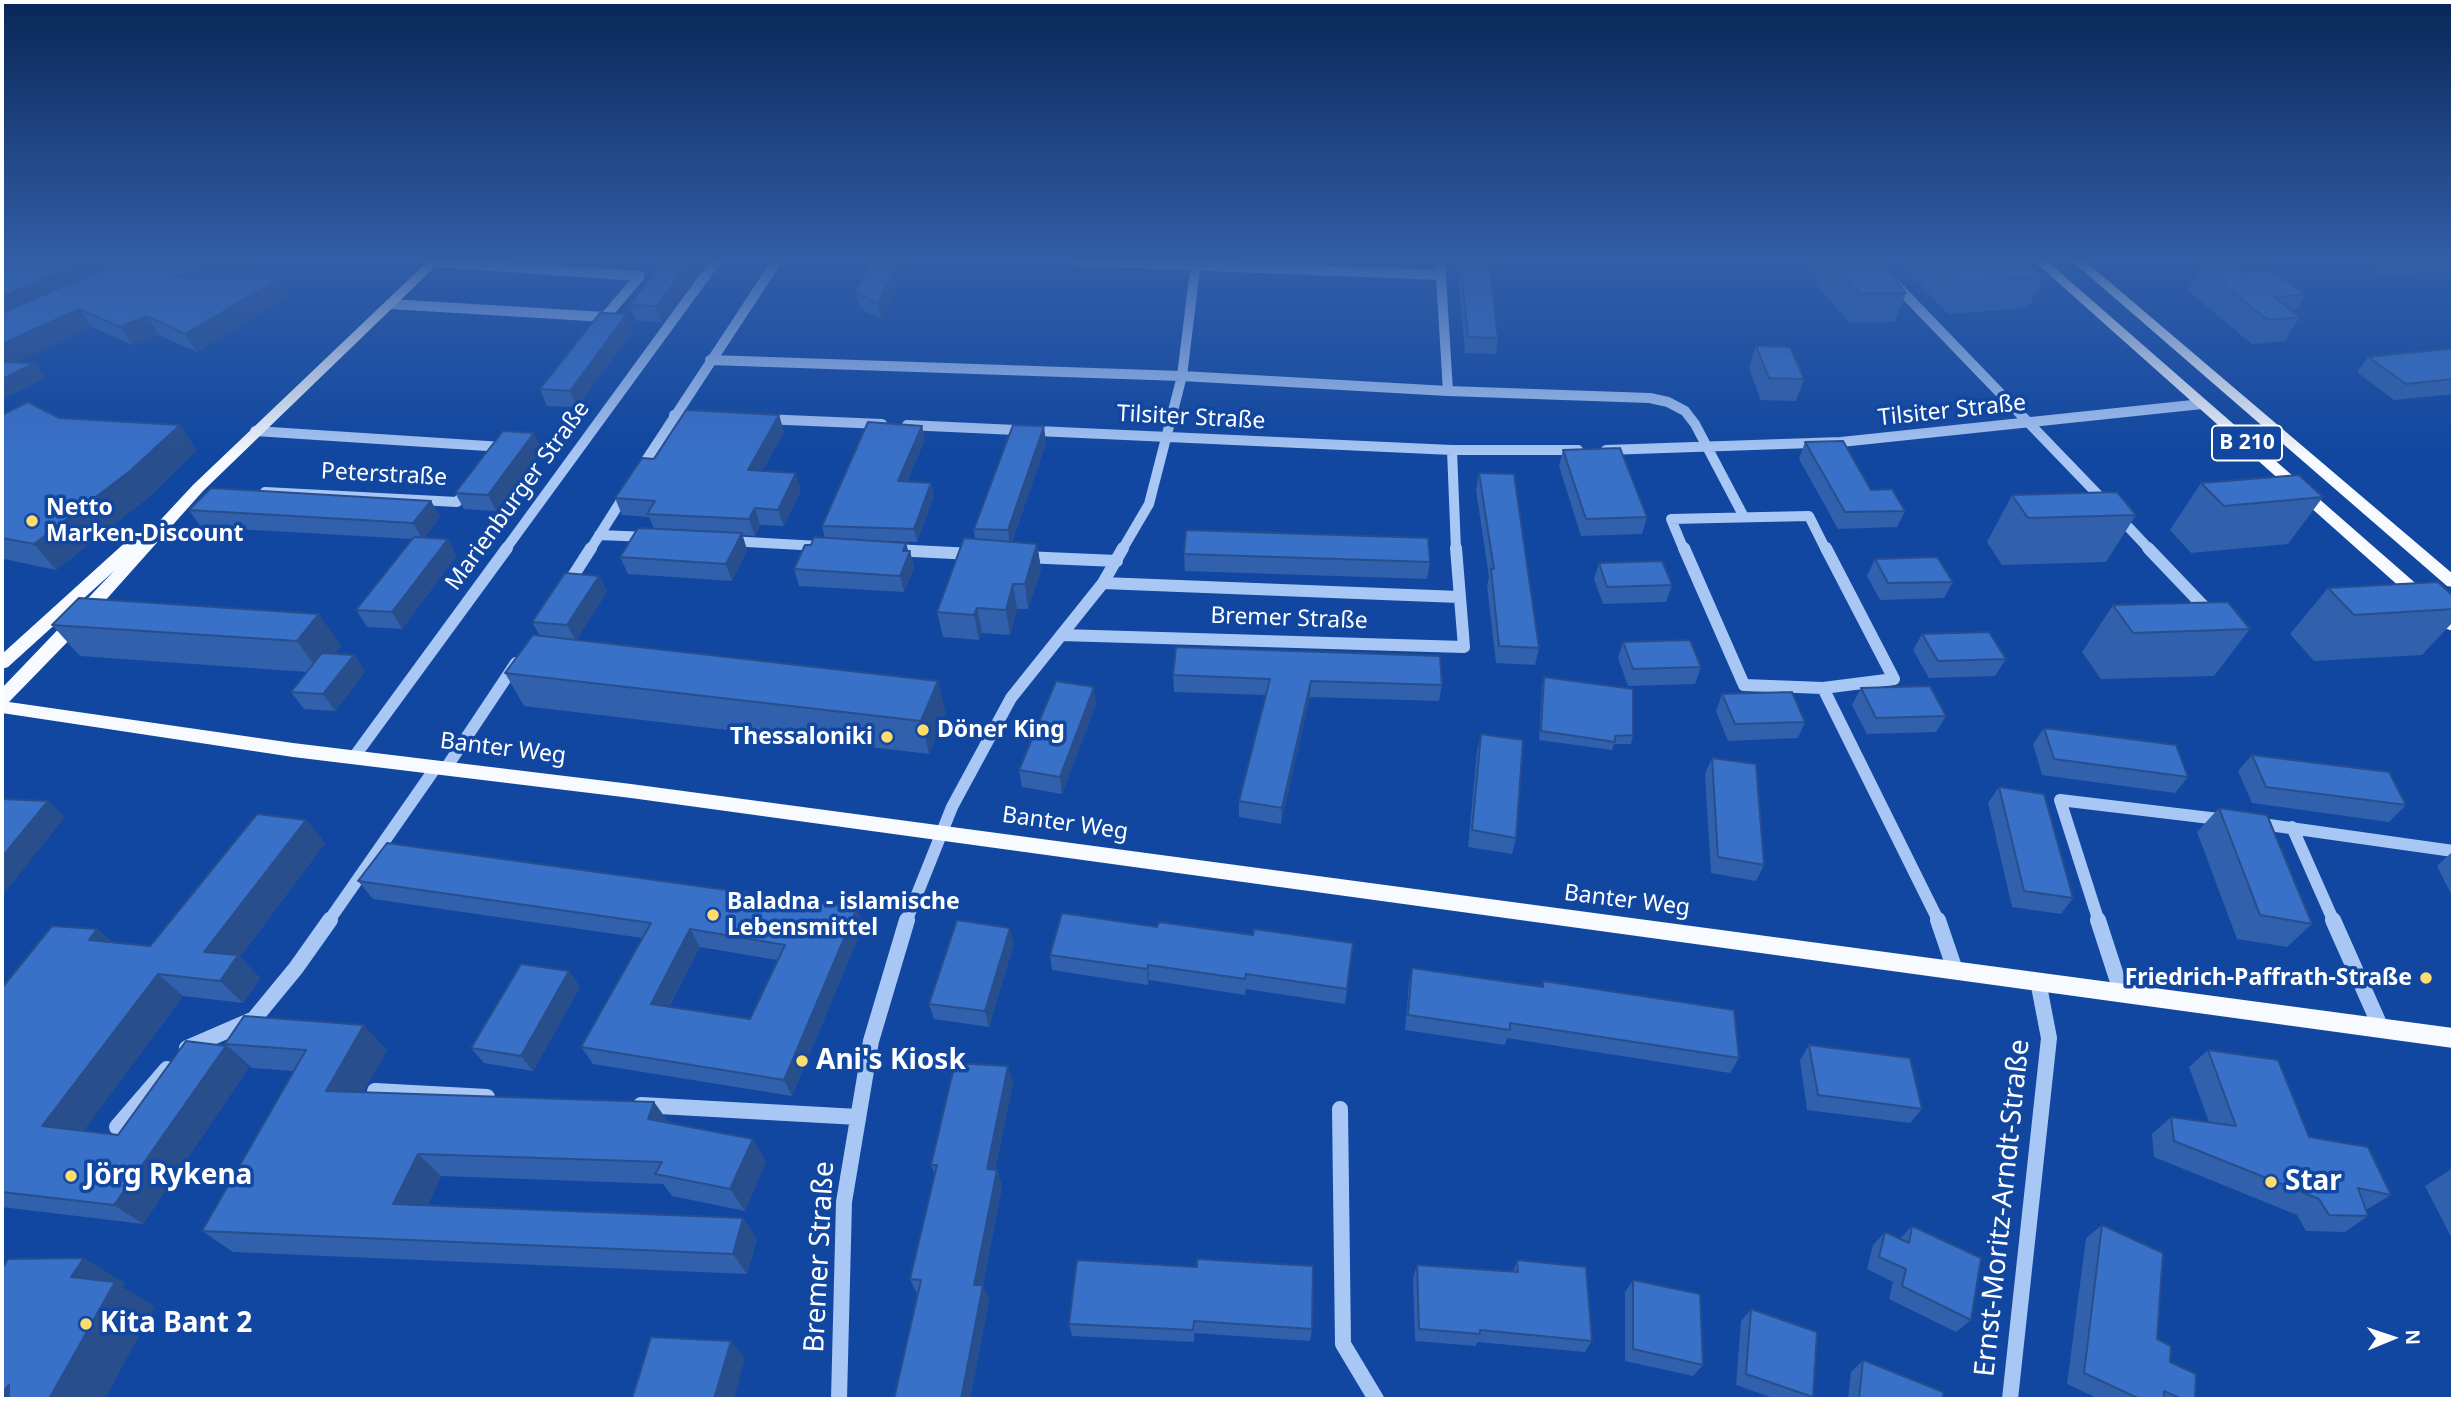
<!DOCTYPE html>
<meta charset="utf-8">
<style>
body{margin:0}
#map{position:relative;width:2455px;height:1401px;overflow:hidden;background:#1147a0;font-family:"Noto Sans",sans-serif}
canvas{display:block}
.frame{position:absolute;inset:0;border:4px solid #fff;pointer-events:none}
.north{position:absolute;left:2357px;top:1303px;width:70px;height:70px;-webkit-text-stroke:5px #1147a0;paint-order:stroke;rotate:88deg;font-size:19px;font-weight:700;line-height:28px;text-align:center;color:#fff}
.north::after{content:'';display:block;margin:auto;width:24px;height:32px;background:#fff;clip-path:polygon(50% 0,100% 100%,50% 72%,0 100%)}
</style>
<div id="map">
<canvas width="2455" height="1401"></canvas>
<div class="frame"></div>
<div class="north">N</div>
</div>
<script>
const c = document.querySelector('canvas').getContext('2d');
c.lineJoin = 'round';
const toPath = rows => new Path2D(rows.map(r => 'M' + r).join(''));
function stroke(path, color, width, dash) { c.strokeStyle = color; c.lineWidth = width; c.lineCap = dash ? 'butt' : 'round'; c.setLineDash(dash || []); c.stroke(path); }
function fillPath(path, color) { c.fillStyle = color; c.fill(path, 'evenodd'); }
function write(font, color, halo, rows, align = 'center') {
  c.font = font + ' "Noto Sans",sans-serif'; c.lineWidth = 7; c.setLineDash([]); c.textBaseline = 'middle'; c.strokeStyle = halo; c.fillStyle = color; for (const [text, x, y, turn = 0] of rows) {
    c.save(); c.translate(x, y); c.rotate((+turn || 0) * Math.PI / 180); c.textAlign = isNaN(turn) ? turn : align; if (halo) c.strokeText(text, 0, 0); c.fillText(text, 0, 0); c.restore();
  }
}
const minorFar2 = toPath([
 [1078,261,1441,275],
 [1440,261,1448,391],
 [1895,284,2106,503],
 [390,304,605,317,640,276,433,262],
 [710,360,1182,376,1448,391,1650,398,1668,402,1685,411,1695,424,1744,517],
 [674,415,696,416],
 [763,419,882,424],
 [907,425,1452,450,1578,450],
 [255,431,503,447,500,451],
 [1452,450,1456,550],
 [1606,450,1841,442,2202,404],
 [639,471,777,261],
 [265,492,457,502,468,489],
 [2118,516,2150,550],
 [599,535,648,537],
 [729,541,819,546],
 [505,550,716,261],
 [590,550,626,493],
 [1122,550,1149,504,1182,376,1196,261],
 [1684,550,1671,519,1809,516,1826,550]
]);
const minorFar1 = toPath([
 [1684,548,1744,685,1823,688,1894,679,1826,548],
 [2148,548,2212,615],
 [893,550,973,554],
 [1023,557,1117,561],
 [1103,583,1459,597],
 [566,587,591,548],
 [1061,635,1464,647,1456,548],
 [1823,688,1939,922],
 [354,757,507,548],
 [446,768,516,663],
 [2255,823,2453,851],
 [2292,827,2334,922],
 [328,922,436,767],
 [906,922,952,807,1011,698,1103,583,1123,548],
 [2099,922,2060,800,2227,820]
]);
const minor = toPath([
 [1938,920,1955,970],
 [2098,920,2122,994],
 [2333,920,2381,1028],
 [187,1048,254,1019,296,968,330,920],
 [375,1091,487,1097],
 [641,1105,858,1117],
 [1340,1109,1343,1344,1376,1399],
 [117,1127,167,1069],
 [839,1399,844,1202,871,1041,907,920],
 [2010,1399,2049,1038,2038,981]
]);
const major = toPath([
 [428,261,441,261,203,491,79,630,9,702,293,743,631,784,2453,1028,2453,1048,631,798,293,757,2,713,2,688,114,571,8,667,2,669,2,654,129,539,135,538,141,541,193,485,428,261],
 [2034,261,2047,261,2453,616,2453,631,2447,629,2034,261],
 [2072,261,2085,261,2453,574,2453,587,2447,586,2072,261]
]);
const wall = toPath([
 [2,261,253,265,224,278,288,297,197,352,159,335,132,345,92,327,16,362,46,377,2,399],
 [1457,261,1489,261,1498,338,1496,354,1465,353],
 [1797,261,1882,261,1906,293,1895,322,1849,323],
 [1899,261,2026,261,2043,277,2028,308,1948,314],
 [2362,261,2453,261,2453,272,2380,275],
 [690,262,695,278,662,322,636,321,630,305],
 [909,263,881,319,859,308,855,292],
 [2201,267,2305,295,2294,312,2300,317,2285,341,2252,344,2187,290],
 [633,330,577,407,547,406,540,389],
 [1756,346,1804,379,1796,401,1761,400,1749,368],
 [2453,349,2453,394,2394,400,2357,372,2368,357],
 [2,415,59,418,197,450,149,497,56,570,4,559,2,557],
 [779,415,784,432,762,471,801,490,784,526,760,525,755,536,742,535,747,550,732,581,628,574,620,557,654,529,649,517,622,515,615,498,654,459],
 [925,439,907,482,931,483,934,496,917,542,884,541,906,543,908,551,910,551,914,568,904,592,799,586,794,569,825,538,822,526],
 [1805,442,1871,490,1905,511,1897,527,1838,529,1799,459],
 [1046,443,1012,542,1037,544,1041,569,1028,609,1017,609,1010,635,982,633,979,640,943,637,937,612,975,539,974,529],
 [542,450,496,511,464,509,455,493],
 [1563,450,1647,517,1642,534,1581,536,1559,466],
 [1479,473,1539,648,1535,665,1496,663,1487,586,1489,577,1476,490],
 [2201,483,2323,497,2288,544,2191,553,2170,530],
 [2012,495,2136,515,2106,562,2002,565,1987,542],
 [431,501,440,517,425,537,457,555,402,629,367,627,356,610,412,539,201,527,189,510],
 [1184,554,1430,562,1427,579,1185,571],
 [1875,559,1953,582,1944,598,1880,600,1867,576],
 [1599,563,1672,585,1666,602,1603,604,1594,579],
 [599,576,607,592,576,640,946,713,929,754,524,706,505,673,540,636,532,622],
 [2328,588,2453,596,2453,622,2422,655,2314,661,2290,634],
 [79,598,341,646,334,654,354,655,365,672,335,711,304,709,291,692,307,672,80,656,52,625],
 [2113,605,2250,629,2214,676,2101,679,2082,652],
 [1922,634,2006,659,1995,676,1929,678,1913,650],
 [1623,642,1701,667,1695,684,1628,686,1618,658],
 [1173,675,1442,685,1439,701,1310,697,1281,824,1239,817,1239,801,1266,695,1174,692],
 [1544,677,1633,735,1631,744,1614,744,1612,750,1539,740,1542,685],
 [1861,688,1946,716,1936,732,1867,734,1852,705],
 [1722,694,1805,722,1798,738,1728,741,1716,711],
 [1096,704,1062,794,1022,787,1019,770],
 [2044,728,2188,777,2175,793,2042,775,2033,744],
 [1481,734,1516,838,1512,854,1468,847,1477,751],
 [2252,755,2406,805,2389,822,2252,803,2238,771],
 [1712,758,1764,865,1756,881,1711,873,1705,774],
 [1999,787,2073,898,2061,914,2012,907,1988,803],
 [2219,808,2312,924,2287,947,2237,939,2197,832],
 [306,820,325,843,240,957,260,978,243,1003,183,996,83,1131,118,1135,226,1046,249,1067,143,1224,2,1207,2,988,97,929,112,942,150,946],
 [2453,851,2453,898,2437,866],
 [358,881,863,926,792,1096,593,1064,581,1047,642,938,373,899],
 [700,947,777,960,750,1019,669,1007],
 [1157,927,1353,943,1345,1004,1246,989,1245,995,1149,980,1148,985,1052,970,1050,955],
 [1014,943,989,1027,934,1019,929,1004],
 [1412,968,1542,986,1543,981,1739,1058,1730,1073,1507,1038,1505,1045,1405,1030,1409,983],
 [569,971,580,987,533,1071,484,1063,471,1048],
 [225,1044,387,1050,363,1092,654,1102,669,1123,753,1139,766,1162,745,1211,672,1196,663,1184,441,1176,427,1206,757,1239,747,1274,233,1252,202,1231,294,1071,252,1068],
 [1809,1045,1922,1109,1910,1123,1807,1110,1800,1060],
 [2208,1050,2309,1137,2391,1195,2366,1210,2368,1216,2345,1232,2306,1231,2297,1215,2154,1157,2152,1134,2171,1117,2209,1122,2189,1067],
 [1013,1084,995,1170,997,1170,1002,1186,983,1285,989,1300,970,1399,894,1399,917,1294,910,1279,935,1175,931,1165],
 [2453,1156,2453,1241,2425,1186,2450,1170],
 [2102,1225,2157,1339,2170,1362,2195,1399,2099,1399,2067,1384,2086,1238],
 [1912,1226,1971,1320,1956,1332,1889,1299,1893,1282,1867,1269,1873,1245,1885,1232,1900,1239],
 [1077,1260,1312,1329,1310,1341,1194,1333,1194,1342,1072,1336,1069,1324],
 [1517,1260,1592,1341,1585,1352,1477,1342,1476,1346,1415,1341,1413,1278,1417,1265,1513,1272],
 [1633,1280,1703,1365,1693,1376,1625,1361,1625,1292],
 [1751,1309,1813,1397,1810,1399,1776,1399,1736,1385,1741,1321],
 [1863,1360,1943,1399,1848,1399,1851,1372]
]);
const shadedWall = toPath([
 [85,261,137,261,2,321,2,297],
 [213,261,250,261,253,265,186,296,174,278],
 [900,261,909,261,909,263,881,319,878,303],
 [690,262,695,278,662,322,656,306],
 [278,279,288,297,197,352,185,334],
 [79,309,92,327,2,369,2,344],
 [627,314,633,330,577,407,570,391],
 [147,316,159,335,132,345,120,327],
 [35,363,46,377,2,399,2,379],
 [779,415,784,432,753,487,748,470],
 [180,425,197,450,149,497,56,570,34,544],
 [922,426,925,439,901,495,898,481],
 [1044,426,1046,443,1010,547,1008,530],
 [534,433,542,450,496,511,488,495],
 [796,473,801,490,784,526,778,510],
 [931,483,934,496,917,542,914,529],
 [431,501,440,517,423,540,413,523],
 [755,508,760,525,755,536,749,519],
 [742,533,747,550,732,581,726,564],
 [448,539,457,555,402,629,392,612],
 [906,543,909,554,910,551,914,568,904,592,900,576,903,551],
 [1037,544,1041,569,1028,609,1025,584],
 [599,576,607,592,576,641,567,625],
 [1013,584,1017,609,1010,635,1006,610],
 [977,608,982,633,979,640,974,615],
 [319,614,341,646,320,673,297,641],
 [354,655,365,672,335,711,323,694],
 [938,681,946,713,929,754,921,721],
 [1311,681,1310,697,1281,824,1282,808],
 [1094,687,1096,704,1062,794,1060,777],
 [48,801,65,817,2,896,2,857],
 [306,820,325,843,240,957,260,978,243,1003,220,981,204,952],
 [857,908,863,926,792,1096,784,1080],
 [1010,928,1014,943,989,1027,985,1011],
 [97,929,122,952,89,940],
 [690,929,700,947,661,1021,651,1004],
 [1148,965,1149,980,1148,985,1147,969],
 [569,971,580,987,533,1071,521,1056],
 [158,974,183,996,72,1147,42,1126],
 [364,1025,387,1050,350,1114,326,1091],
 [226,1046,249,1067,143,1224,114,1205],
 [1008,1066,1013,1084,992,1186,987,1169],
 [654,1102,670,1125,648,1119],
 [753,1139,766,1162,745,1211,730,1189],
 [418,1154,441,1176,417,1226,393,1204],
 [997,1170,1002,1186,980,1300,974,1285],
 [743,1218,757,1239,747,1274,733,1254],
 [84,1258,125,1283,123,1287,155,1306,105,1399,49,1399,71,1277],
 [983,1285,989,1300,970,1399,961,1399],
 [731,1341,745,1358,734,1399,714,1399],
 [9,1385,39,1399,2,1399,2,1393]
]);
const building = toPath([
 [2,261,85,261,2,297,2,261],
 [122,261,213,261,174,278,278,279,185,334,147,316,120,327,79,309,2,344,2,313,122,261],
 [664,261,690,262,656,306,630,305,664,261],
 [872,261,900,261,878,303,855,292,872,261],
 [1460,261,1489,261,1498,338,1468,337,1460,261],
 [1831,261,1882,261,1906,293,1860,294,1831,261],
 [1940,261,2026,261,2043,277,1961,283,1940,261],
 [2206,261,2227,261,2242,272,2271,269,2305,295,2274,297,2300,317,2268,320,2201,267,2206,261],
 [2377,261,2453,261,2453,264,2386,267,2377,261],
 [600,313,627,314,570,391,540,389,600,313],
 [1756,346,1790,347,1804,379,1769,378,1756,346],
 [2446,349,2453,349,2453,379,2406,384,2368,357,2446,349],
 [2,362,35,363,2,379,2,362],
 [28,402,59,418,180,425,130,471,34,544,2,538,2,415,28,402],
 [686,410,779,415,748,470,796,473,778,510,755,508,749,519,647,514,655,501,615,498,642,458,654,459,686,410],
 [868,422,922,426,898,481,931,483,914,529,822,526,868,422],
 [1013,425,1044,426,1008,530,974,529,1013,425],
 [503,431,534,433,488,495,455,493,503,431],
 [1843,441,1871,490,1892,489,1905,511,1845,512,1805,442,1843,441],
 [1620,448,1647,517,1586,519,1563,450,1620,448],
 [1479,473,1514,474,1539,648,1499,646,1491,569,1494,569,1479,473],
 [2299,475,2323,497,2224,506,2201,483,2299,475],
 [211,488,431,501,413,523,189,510,211,488],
 [2117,492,2136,515,2028,518,2012,495,2117,492],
 [638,528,742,533,726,564,620,557,638,528],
 [1186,530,1428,538,1430,562,1184,554,1186,530],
 [414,537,448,539,392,612,356,610,414,537],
 [814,537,906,543,903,551,910,551,900,576,794,569,805,545,811,545,814,537],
 [964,538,1037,544,1025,584,1013,584,1006,610,977,608,974,615,937,612,964,538],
 [1937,557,1953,582,1888,583,1875,559,1937,557],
 [1662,561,1672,585,1607,587,1599,563,1662,561],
 [565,573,599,576,567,625,532,622,565,573],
 [2438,582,2453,596,2453,609,2354,615,2328,588,2438,582],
 [79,598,319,614,297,641,52,625,79,598],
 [2228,602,2250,629,2133,633,2113,605,2228,602],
 [1989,632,2006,659,1938,661,1922,634,1989,632],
 [533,635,938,681,921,721,505,673,533,635],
 [1690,640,1701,667,1633,669,1623,642,1690,640],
 [1176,647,1440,656,1442,685,1311,681,1282,808,1239,801,1270,679,1173,675,1176,647],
 [322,653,354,655,323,694,291,692,322,653],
 [1544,677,1633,689,1633,735,1615,736,1615,742,1541,731,1544,677],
 [1056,681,1094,687,1060,777,1019,770,1056,681],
 [1930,686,1946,716,1876,718,1861,688,1930,686],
 [1792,692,1805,722,1735,724,1722,694,1792,692],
 [2044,728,2176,745,2188,777,2054,759,2044,728],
 [1481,734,1523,740,1516,838,1472,830,1481,734],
 [2252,755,2389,772,2406,805,2266,787,2252,755],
 [1712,758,1756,764,1764,865,1718,857,1712,758],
 [1999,787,2044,794,2073,898,2024,891,1999,787],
 [2,799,48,801,2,857,2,799],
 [2219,808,2267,815,2312,924,2260,915,2219,808],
 [257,814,306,820,204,952,238,955,220,981,158,974,42,1126,118,1135,186,1041,226,1046,114,1205,2,1192,2,988,52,926,97,929,89,940,150,946,257,814],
 [387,843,857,908,784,1080,581,1047,651,923,358,881,387,843],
 [690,929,785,945,750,1019,651,1004,690,929],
 [1062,913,1157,927,1159,922,1253,935,1254,929,1353,943,1347,989,1246,974,1245,979,1148,965,1147,969,1050,955,1062,913],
 [957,920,1010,928,985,1011,929,1004,957,920],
 [521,964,569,971,521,1056,471,1048,521,964],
 [1412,968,1543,987,1543,981,1734,1010,1739,1058,1510,1023,1510,1030,1408,1015,1412,968],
 [244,1016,364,1025,326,1091,654,1102,648,1119,753,1139,730,1189,655,1174,662,1162,418,1154,393,1204,743,1218,733,1254,202,1231,306,1050,225,1044,244,1016],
 [1809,1045,1910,1058,1922,1109,1818,1095,1809,1045],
 [2208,1050,2278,1060,2309,1137,2368,1147,2391,1195,2358,1188,2368,1216,2329,1215,2319,1199,2174,1141,2171,1117,2236,1126,2208,1050],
 [955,1063,1008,1066,987,1169,997,1170,974,1285,983,1285,961,1399,894,1399,921,1280,910,1279,937,1165,931,1165,955,1063],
 [2102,1225,2163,1253,2157,1339,2171,1346,2170,1362,2196,1374,2195,1399,2182,1399,2164,1391,2164,1399,2140,1399,2084,1373,2102,1225],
 [1912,1226,1981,1258,1971,1320,1902,1286,1906,1269,1879,1257,1885,1232,1909,1243,1912,1226],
 [84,1258,71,1277,115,1282,49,1399,9,1399,9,1385,2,1393,2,1269,8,1259,84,1258],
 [1197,1259,1313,1266,1312,1329,1194,1321,1193,1330,1069,1324,1077,1260,1197,1267,1197,1259],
 [1517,1260,1586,1267,1592,1341,1480,1330,1480,1334,1419,1329,1417,1265,1518,1272,1517,1260],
 [1633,1280,1700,1294,1703,1365,1633,1349,1633,1280],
 [1751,1309,1817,1332,1813,1397,1746,1374,1751,1309],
 [651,1337,731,1341,714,1399,632,1399,651,1337],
 [1863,1360,1943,1392,1943,1399,1859,1399,1863,1360]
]);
const markers = [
 [32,521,7,"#ffdd6d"],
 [923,730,7,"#ffdd6d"],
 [887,737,7,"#ffdd6d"],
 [713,915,7,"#ffdd6d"],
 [2426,978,7,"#ffdd6d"],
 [802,1061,7,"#ffdd6d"],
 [71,1176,7,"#ffdd6d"],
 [2271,1182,7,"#ffdd6d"],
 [86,1324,7,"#ffdd6d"]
];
const shields = [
 [2247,443,70]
];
const shieldNames = [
 ["B 210",2247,443]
];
const streetNames = [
 ["Tilsiter Straße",1952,411,-6],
 ["Tilsiter Straße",1191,418,3],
 ["Peterstraße",384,475,3],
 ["Marienburger Straße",518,496,-54],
 ["Bremer Straße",1289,619,2],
 ["Banter Weg",503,749,7],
 ["Banter Weg",1065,824,8],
 ["Banter Weg",1627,901,7]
];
const poiNames = [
 ["Netto",46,508],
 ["Marken-Discount",46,534],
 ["Döner King",937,730],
 ["Thessaloniki",873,737,"right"],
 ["Baladna - islamische",727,902],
 ["Lebensmittel",727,928],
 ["Friedrich-Paffrath-Straße",2412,978,"right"]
];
const nearPoinames = [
 ["Ani's Kiosk",816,1061],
 ["Jörg Rykena",85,1176],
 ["Star",2285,1182],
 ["Kita Bant 2",100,1324]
];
const nearStreetnames = [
 ["Ernst-Moritz-Arndt-Straße",2003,1208,-84],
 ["Bremer Straße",820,1257,-87]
];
stroke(minorFar2, '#a9c7f5', 10);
stroke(minorFar1, '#a9c7f5', 12);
stroke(minor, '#a9c7f5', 16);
fillPath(major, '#f7faff');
fillPath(wall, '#3160ac');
fillPath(shadedWall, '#284e8c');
fillPath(building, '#3970c8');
stroke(building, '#284e8c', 2);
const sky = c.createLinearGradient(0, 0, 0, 457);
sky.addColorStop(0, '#092758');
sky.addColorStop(0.57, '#325ea7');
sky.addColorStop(1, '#325ea700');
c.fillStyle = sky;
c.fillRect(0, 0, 2455, 457);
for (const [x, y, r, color] of markers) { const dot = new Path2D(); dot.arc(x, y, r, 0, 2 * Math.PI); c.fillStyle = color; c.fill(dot); stroke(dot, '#1147a0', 2.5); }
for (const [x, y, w] of shields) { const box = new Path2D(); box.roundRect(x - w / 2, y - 17.5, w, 35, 5); c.fillStyle = '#1147a0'; c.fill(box); stroke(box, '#fff', 2); }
write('bold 21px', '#fff', null, shieldNames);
write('23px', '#fff', '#1147a0', streetNames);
write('bold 23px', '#fff', '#1147a0', poiNames, 'left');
write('bold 28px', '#fff', '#1147a0', nearPoinames, 'left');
write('28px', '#fff', '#1147a0', nearStreetnames);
</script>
